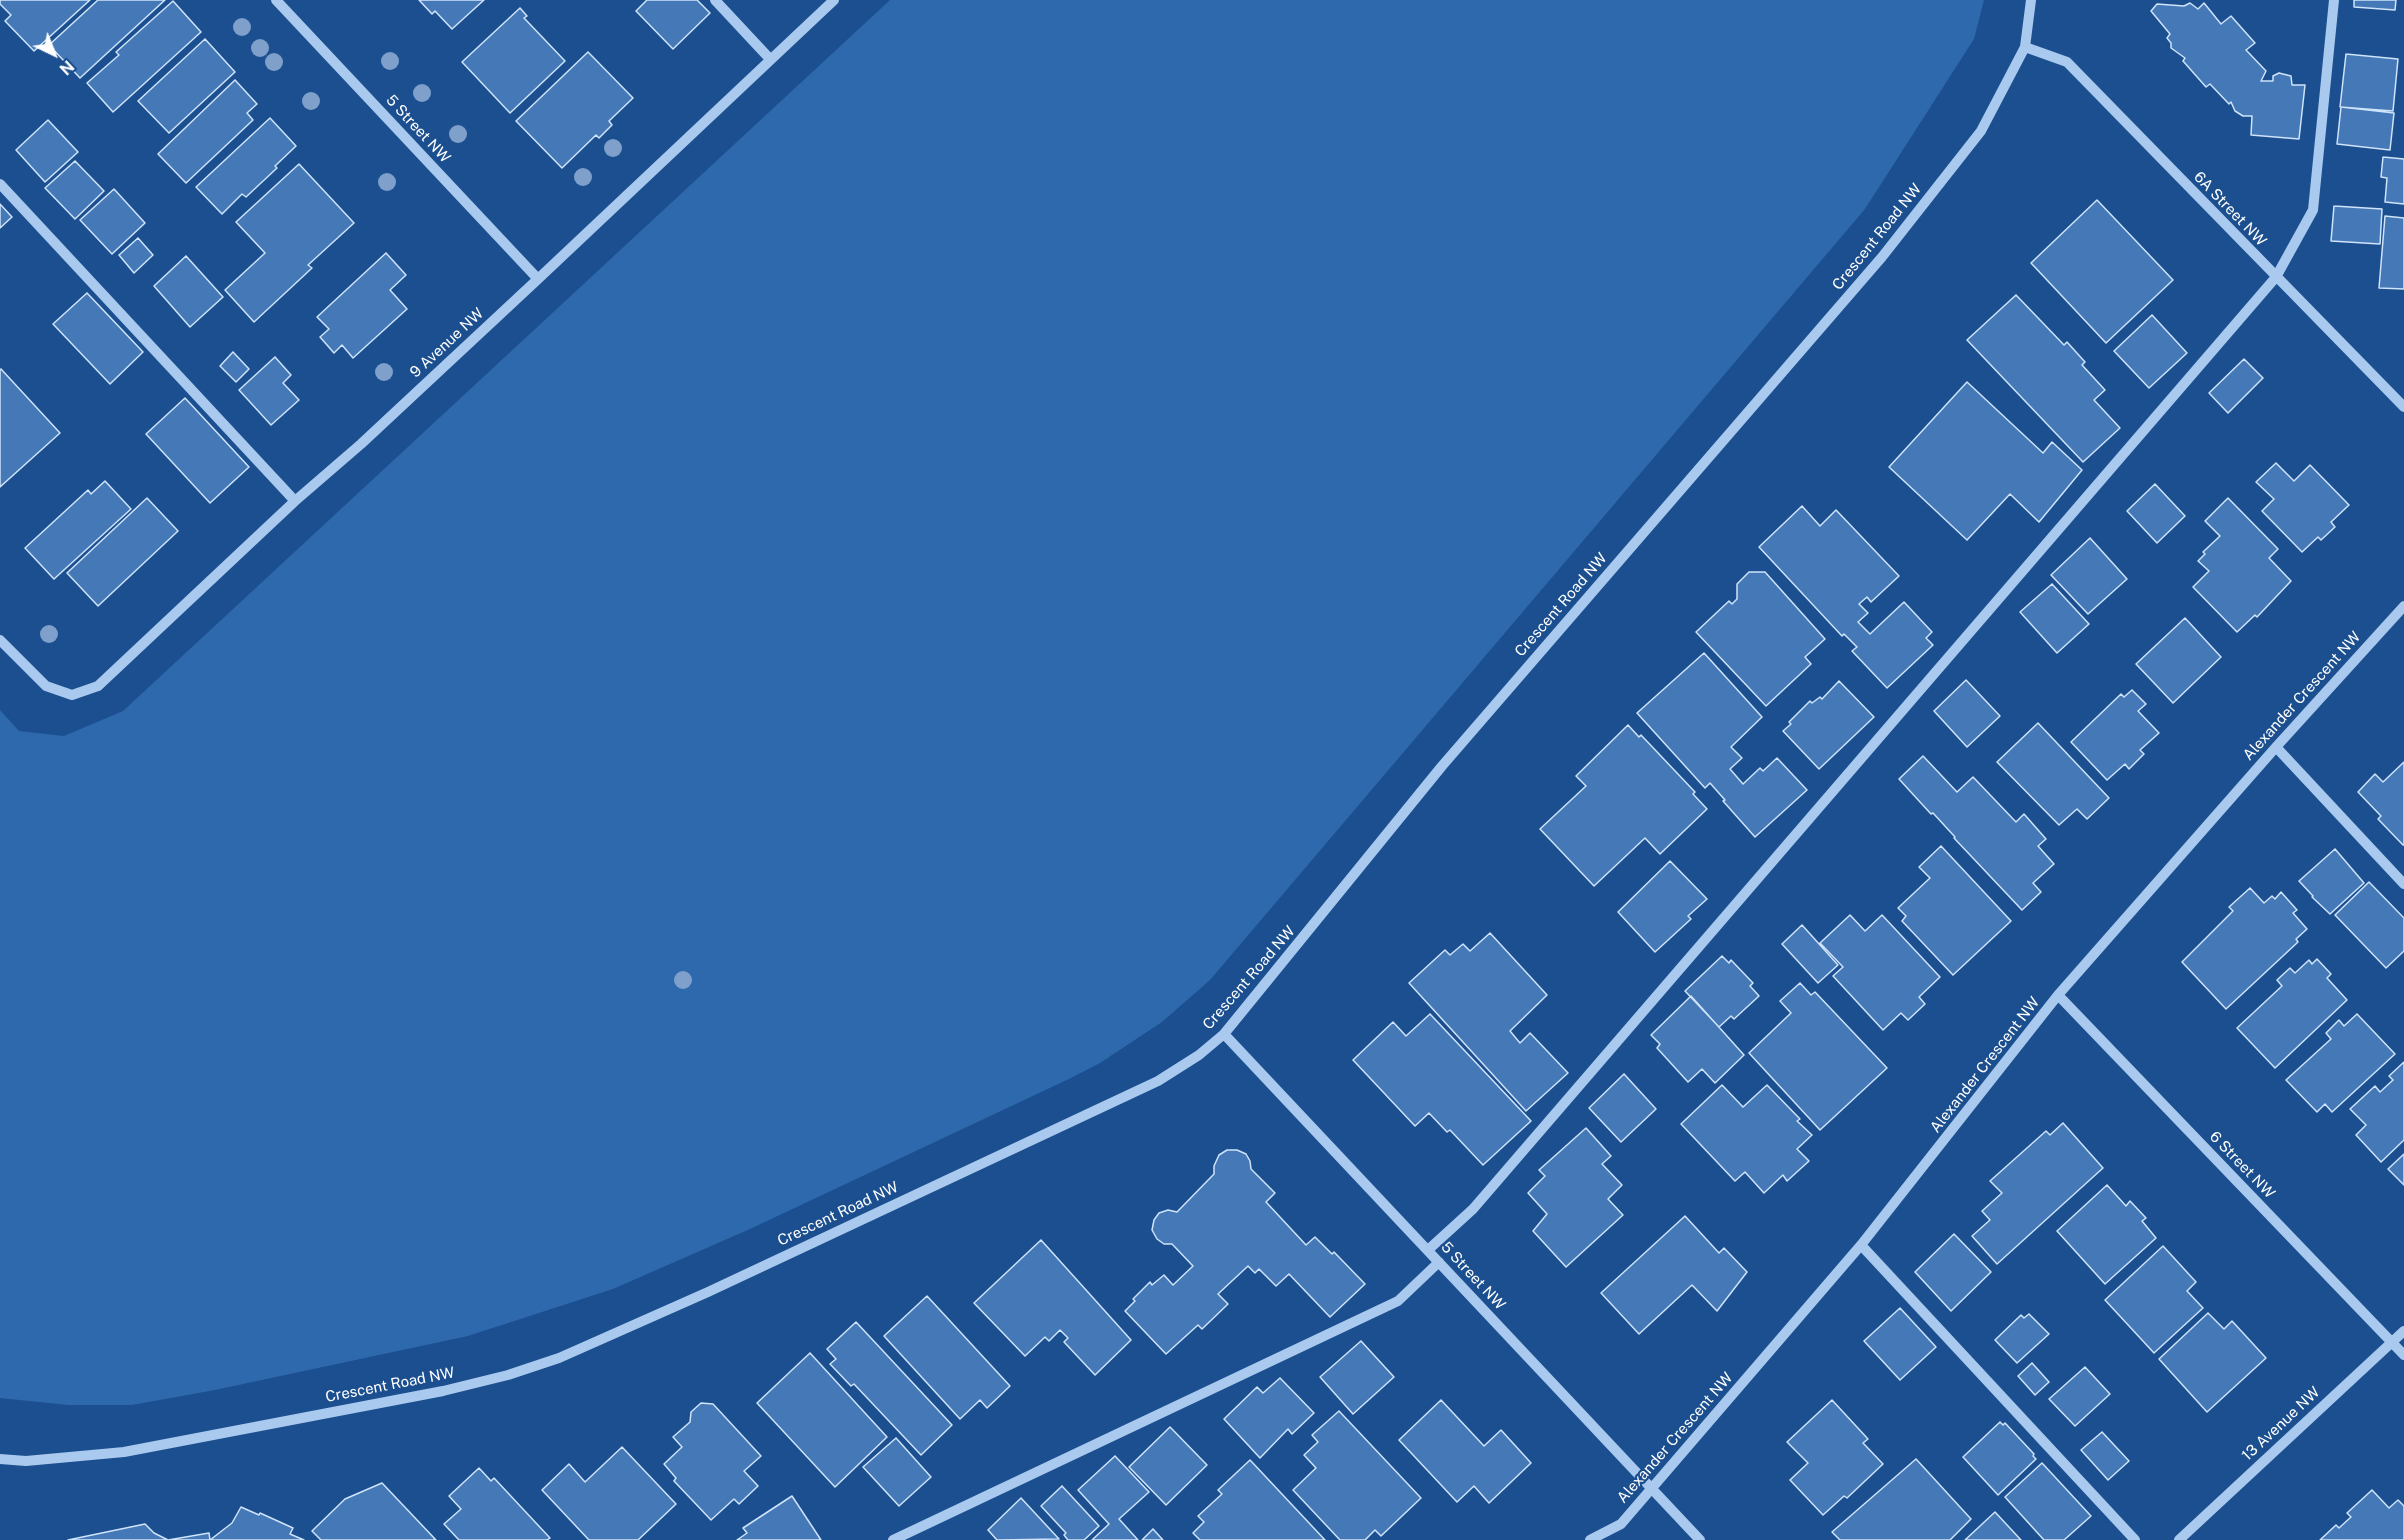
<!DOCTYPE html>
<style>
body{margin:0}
#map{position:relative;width:2404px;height:1540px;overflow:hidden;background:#1b4f8f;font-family:"Public Sans",sans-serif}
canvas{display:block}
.north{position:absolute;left:24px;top:24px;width:60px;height:60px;-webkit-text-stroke:4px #1b4f8f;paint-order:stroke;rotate:137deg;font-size:16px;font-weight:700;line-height:24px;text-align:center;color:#fff}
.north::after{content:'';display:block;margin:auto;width:21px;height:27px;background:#fff;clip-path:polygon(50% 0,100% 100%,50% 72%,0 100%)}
</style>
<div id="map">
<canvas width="2404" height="1540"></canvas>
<div class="north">N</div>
</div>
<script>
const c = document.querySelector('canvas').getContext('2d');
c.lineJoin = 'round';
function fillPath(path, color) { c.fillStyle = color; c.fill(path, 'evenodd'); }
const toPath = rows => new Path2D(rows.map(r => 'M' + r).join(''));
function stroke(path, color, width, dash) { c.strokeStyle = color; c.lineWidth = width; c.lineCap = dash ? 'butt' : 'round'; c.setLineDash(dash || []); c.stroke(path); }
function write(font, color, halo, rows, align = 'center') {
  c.font = font + ' "Public Sans",sans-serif'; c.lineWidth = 4.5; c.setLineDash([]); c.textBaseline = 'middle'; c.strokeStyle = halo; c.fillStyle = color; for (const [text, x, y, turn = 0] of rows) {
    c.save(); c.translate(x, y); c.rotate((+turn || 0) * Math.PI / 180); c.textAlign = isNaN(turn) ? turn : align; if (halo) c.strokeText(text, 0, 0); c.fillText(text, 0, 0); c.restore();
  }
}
const green = toPath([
 [890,0,1984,0,1974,39,1865,209,1210,980,1162,1022,1100,1063,1071,1078,750,1229,613,1289,468,1336,215,1390,132,1405,68,1405,0,1398,0,710,19,731,64,736,123,711]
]);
const building = toPath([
 [0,0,90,0,34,51,5,21,11,15,0,4,0,0],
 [98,0,165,0,80,78,49,45,98,0],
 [419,0,484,0,452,29,435,11,432,14,419,0],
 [647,0,697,0,710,13,673,49,636,11,647,0],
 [2354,0,2396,0,2395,10,2354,7,2354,0],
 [173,1,201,32,113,112,87,83,119,55,116,52,173,1],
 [2190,3,2198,9,2204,3,2221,24,2231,16,2255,43,2246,50,2266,71,2261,81,2273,81,2273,76,2279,73,2291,76,2292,85,2305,85,2299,139,2251,135,2252,116,2243,116,2235,111,2231,102,2229,104,2210,84,2206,87,2183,61,2185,58,2171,48,2171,43,2167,38,2170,34,2151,11,2157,4,2184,6,2190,3],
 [520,8,527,16,524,18,565,61,510,113,462,62,520,8],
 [205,39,235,72,169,133,138,101,205,39],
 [588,52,633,98,609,121,612,125,599,138,596,135,562,168,516,121,588,52],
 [2346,54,2398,59,2393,111,2340,107,2346,54],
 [235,80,257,104,247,113,253,120,186,183,158,154,235,80],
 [2341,107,2394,113,2390,150,2337,144,2341,107],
 [270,118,296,146,275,166,277,168,246,197,242,194,222,214,196,187,270,118],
 [48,120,78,152,45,182,16,150,48,120],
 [2383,157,2404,159,2404,204,2385,202,2387,178,2381,177,2383,157],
 [75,161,104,191,75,219,45,188,75,161],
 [299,164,354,223,308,265,312,268,254,322,225,290,265,253,236,222,299,164],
 [114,189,145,223,112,254,80,220,114,189],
 [2097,200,2173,280,2106,343,2031,263,2097,200],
 [0,204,12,217,0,228,0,204],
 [2334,206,2382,209,2380,244,2331,241,2334,206],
 [2385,216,2404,218,2404,289,2379,288,2385,216],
 [138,238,153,255,134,273,119,255,138,238],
 [386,253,406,275,390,290,407,309,353,358,342,345,334,353,320,337,329,329,317,317,386,253],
 [186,256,223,297,190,327,154,286,186,256],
 [87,293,143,352,110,384,53,324,87,293],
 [2016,295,2064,345,2067,342,2085,362,2082,365,2105,390,2094,400,2120,428,2083,462,1967,340,2016,295],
 [2152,315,2187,353,2149,388,2114,351,2152,315],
 [233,352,249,369,236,382,220,366,233,352],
 [275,357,291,375,283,383,299,400,271,425,239,390,275,357],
 [2244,359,2263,378,2228,413,2209,393,2244,359],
 [1,369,60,433,0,487,0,370,1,369],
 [1967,382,2043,453,2052,442,2082,470,2039,522,2010,494,1967,540,1889,467,1967,382],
 [185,398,249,467,210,503,146,434,185,398],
 [2276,463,2294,481,2310,465,2349,505,2331,522,2335,527,2321,540,2318,537,2302,552,2262,511,2274,499,2256,482,2276,463],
 [105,481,131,509,54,579,25,548,88,490,91,494,105,481],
 [2155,484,2185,516,2157,543,2127,511,2155,484],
 [147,498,178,531,98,606,67,573,147,498],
 [2228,498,2278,549,2269,558,2291,581,2257,617,2255,615,2237,632,2193,587,2209,571,2198,561,2205,554,2203,552,2220,536,2205,521,2228,498],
 [1802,506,1820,526,1836,510,1899,576,1871,602,1867,597,1859,604,1868,613,1858,622,1870,634,1904,602,1932,632,1926,638,1933,645,1887,688,1852,651,1857,647,1844,634,1842,636,1759,547,1802,506],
 [2090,538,2127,579,2088,614,2051,575,2090,538],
 [1749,572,1765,572,1825,639,1805,657,1811,664,1766,706,1696,632,1729,601,1732,604,1737,599,1737,584,1749,572],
 [2052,584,2089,624,2057,653,2020,612,2052,584],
 [2185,618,2221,657,2173,703,2136,664,2185,618],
 [1704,653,1762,717,1731,747,1742,758,1730,769,1743,784,1760,768,1763,771,1777,758,1807,790,1755,837,1723,801,1725,800,1710,783,1705,788,1637,713,1704,653],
 [1966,680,2000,716,1967,747,1934,711,1966,680],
 [1839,681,1874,717,1819,769,1783,731,1791,724,1789,722,1810,701,1812,703,1820,697,1822,699,1839,681],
 [2132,690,2146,704,2138,711,2159,733,2140,750,2144,754,2129,769,2125,764,2107,780,2071,742,2121,694,2124,697,2132,690],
 [2038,723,2109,798,2087,819,2077,809,2059,825,1997,762,2038,723],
 [1628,725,1639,737,1641,735,1695,792,1693,794,1707,809,1660,854,1645,838,1594,886,1540,829,1586,786,1576,776,1628,725],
 [1923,756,1957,792,1973,777,2016,822,2024,814,2046,839,2038,846,2054,864,2033,883,2041,892,2022,910,1954,838,1955,837,1933,813,1931,814,1899,779,1923,756],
 [2404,762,2404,845,2403,845,2378,819,2381,816,2358,792,2375,774,2383,782,2404,762],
 [1941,846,2011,921,1953,975,1902,921,1906,916,1898,908,1930,878,1919,867,1941,846],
 [2335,849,2364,883,2330,914,2312,897,2313,896,2299,881,2335,849],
 [1670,861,1707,899,1688,916,1691,919,1655,952,1618,912,1670,861],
 [2369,882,2404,918,2404,951,2386,968,2335,915,2369,882],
 [2250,888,2264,903,2272,896,2275,899,2281,892,2297,910,2293,913,2307,929,2296,939,2298,942,2226,1009,2182,962,2233,911,2229,907,2250,888],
 [1850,915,1865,931,1882,915,1940,977,1919,997,1925,1004,1908,1020,1901,1013,1883,1030,1833,976,1843,967,1820,943,1850,915],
 [1802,925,1838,965,1818,983,1782,944,1802,925],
 [1490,933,1547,995,1510,1031,1520,1043,1530,1033,1568,1073,1526,1111,1409,983,1445,950,1450,955,1463,944,1470,951,1490,933],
 [1722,956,1729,963,1731,960,1753,983,1750,986,1759,996,1734,1019,1731,1016,1719,1027,1685,991,1722,956],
 [2317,959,2331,974,2327,978,2347,1000,2275,1068,2237,1028,2282,986,2277,980,2290,968,2295,973,2309,960,2312,964,2317,959],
 [1800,983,1811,995,1815,992,1887,1068,1820,1130,1749,1053,1791,1013,1780,1001,1800,983],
 [1691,996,1744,1055,1715,1083,1702,1069,1688,1082,1657,1048,1660,1044,1651,1035,1691,996],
 [1430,1014,1531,1121,1483,1165,1450,1130,1447,1132,1429,1113,1415,1126,1353,1060,1393,1022,1406,1036,1430,1014],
 [2357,1014,2395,1054,2332,1112,2325,1104,2317,1112,2286,1080,2331,1039,2326,1033,2339,1020,2344,1026,2357,1014],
 [2404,1062,2404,1140,2381,1162,2356,1135,2366,1125,2350,1109,2375,1086,2380,1092,2393,1080,2389,1076,2404,1062],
 [1624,1074,1656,1109,1621,1142,1589,1108,1624,1074],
 [1722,1085,1743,1107,1767,1085,1800,1119,1797,1121,1812,1135,1797,1149,1809,1161,1787,1181,1783,1175,1764,1193,1745,1172,1735,1181,1681,1124,1722,1085],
 [2063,1123,2103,1168,1997,1264,1972,1236,1990,1220,1982,1211,2002,1193,1990,1181,2046,1131,2050,1135,2063,1123],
 [1586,1128,1611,1156,1602,1164,1622,1185,1608,1199,1623,1215,1566,1267,1533,1231,1547,1214,1528,1193,1545,1176,1539,1170,1586,1128],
 [1227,1150,1237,1150,1246,1154,1250,1161,1251,1169,1275,1193,1266,1202,1306,1245,1315,1237,1332,1254,1334,1252,1365,1284,1330,1317,1289,1274,1276,1286,1259,1269,1255,1273,1248,1266,1218,1294,1228,1304,1202,1329,1198,1325,1166,1354,1125,1311,1135,1301,1133,1299,1150,1282,1152,1285,1164,1275,1173,1285,1193,1266,1172,1244,1164,1244,1157,1239,1152,1230,1154,1220,1159,1213,1168,1210,1177,1212,1214,1174,1214,1166,1219,1155,1227,1150],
 [2404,1154,2404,1185,2388,1169,2404,1154],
 [2107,1185,2126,1206,2130,1201,2146,1218,2142,1221,2156,1238,2105,1284,2057,1231,2107,1185],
 [1685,1216,1719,1253,1724,1248,1747,1272,1717,1311,1692,1285,1639,1334,1601,1293,1685,1216],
 [1954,1234,1991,1272,1951,1311,1915,1272,1954,1234],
 [1041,1240,1131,1340,1095,1375,1064,1342,1068,1338,1060,1330,1049,1341,1045,1337,1025,1356,974,1303,1041,1240],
 [2163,1246,2196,1282,2187,1291,2203,1308,2154,1353,2105,1300,2163,1246],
 [927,1296,1010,1386,987,1408,980,1400,960,1419,884,1336,927,1296],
 [1900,1308,1936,1347,1900,1380,1864,1341,1900,1308],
 [2208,1313,2224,1329,2232,1321,2266,1358,2207,1412,2159,1359,2208,1313],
 [2029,1314,2049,1334,2017,1363,1995,1340,2021,1315,2024,1318,2029,1314],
 [856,1322,952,1425,921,1455,854,1384,851,1386,830,1364,836,1359,827,1349,856,1322],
 [1361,1341,1394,1377,1353,1414,1320,1377,1361,1341],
 [810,1353,887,1437,835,1487,757,1403,810,1353],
 [2032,1363,2049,1382,2035,1395,2018,1376,2032,1363],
 [2085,1367,2110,1394,2075,1426,2049,1399,2085,1367],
 [1280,1378,1314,1413,1292,1434,1288,1429,1260,1458,1224,1419,1257,1387,1263,1393,1280,1378],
 [1441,1400,1484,1446,1501,1430,1531,1463,1489,1503,1474,1486,1457,1502,1399,1440,1441,1400],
 [1832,1400,1868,1439,1863,1443,1883,1464,1847,1498,1844,1496,1823,1515,1790,1480,1808,1463,1787,1442,1832,1400],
 [701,1403,713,1404,761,1456,744,1471,758,1486,739,1504,734,1499,711,1520,674,1481,676,1478,664,1464,682,1447,673,1437,690,1422,691,1412,701,1403],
 [1339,1411,1421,1498,1381,1536,1375,1530,1365,1540,1340,1540,1293,1490,1316,1468,1304,1455,1318,1442,1312,1435,1339,1411],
 [2000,1422,2003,1425,2005,1423,2034,1454,2033,1456,2036,1459,1998,1495,1963,1457,2000,1422],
 [1170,1427,1207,1465,1166,1505,1129,1467,1170,1427],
 [2102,1432,2129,1461,2108,1480,2081,1450,2102,1432],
 [896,1438,931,1477,899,1506,863,1467,896,1438],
 [622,1447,676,1504,638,1540,589,1540,542,1490,569,1464,585,1482,622,1447],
 [1115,1456,1149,1492,1119,1519,1138,1540,1092,1540,1109,1524,1078,1490,1115,1456],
 [1916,1459,1971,1519,1950,1540,1840,1540,1832,1532,1916,1459],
 [1250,1460,1325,1540,1200,1540,1193,1533,1204,1522,1198,1516,1222,1494,1218,1490,1250,1460],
 [2042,1463,2091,1516,2064,1540,2044,1540,2005,1497,2042,1463],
 [479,1468,491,1481,494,1478,550,1538,547,1540,459,1540,444,1524,461,1509,449,1496,479,1468],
 [382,1483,436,1540,321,1540,312,1531,345,1499,382,1483],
 [1062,1486,1099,1526,1084,1540,1068,1540,1064,1535,1066,1533,1041,1506,1062,1486],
 [2372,1490,2389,1508,2398,1500,2404,1506,2404,1540,2320,1540,2336,1525,2339,1528,2351,1517,2347,1513,2372,1490],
 [792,1496,821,1540,737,1540,747,1533,743,1528,792,1496],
 [1021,1498,1059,1539,997,1540,988,1530,1021,1498],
 [241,1507,259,1515,260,1513,293,1528,290,1534,304,1540,210,1540,232,1523,241,1507],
 [1995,1512,2021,1540,1965,1540,1995,1512],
 [145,1524,154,1533,168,1540,209,1533,210,1540,68,1540,145,1524],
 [1153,1529,1163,1540,1142,1540,1153,1529]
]);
const minor = toPath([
 [276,0,538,279],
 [715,0,770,59],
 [2025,47,2067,62,2404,407],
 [0,184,295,501],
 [0,640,46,686,72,695,98,686,295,501,361,444,538,279,834,0],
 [2276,747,2404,884],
 [2058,995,2404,1355],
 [1224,1034,1700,1540],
 [1861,1245,2135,1540],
 [1428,1250,1473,1209,2276,277,2313,210,2334,0],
 [0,1459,26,1461,124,1452,443,1391,508,1375,559,1358,708,1292,1158,1081,1199,1055,1224,1034,1442,766,1882,257,1981,131,2025,47,2031,0],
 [893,1540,1398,1301,1439,1262],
 [1590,1540,1621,1524,1861,1245,2058,995,2276,747,2404,606],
 [2179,1540,2404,1331]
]);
const trees = [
 [242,27],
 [260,48],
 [390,61],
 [274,62],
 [422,93],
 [311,101],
 [458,134],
 [613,148],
 [583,177],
 [387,182],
 [384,372],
 [49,634],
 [683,980]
];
const streetNames = [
 ["5 Street NW",418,129,47],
 ["6A Street NW",2230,209,46],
 ["Crescent Road NW",1877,237,-51],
 ["9 Avenue NW",447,343,-43],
 ["Crescent Road NW",1561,605,-49],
 ["Alexander Crescent NW",2302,696,-48],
 ["Crescent Road NW",1249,978,-49],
 ["Alexander Crescent NW",1985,1065,-52],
 ["6 Street NW",2242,1165,46],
 ["Crescent Road NW",838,1214,-25],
 ["5 Street NW",1473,1276,47],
 ["Crescent Road NW",390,1385,-11],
 ["13 Avenue NW",2281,1424,-43],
 ["Alexander Crescent NW",1675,1438,-49]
];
fillPath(green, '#2e69ad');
fillPath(building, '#4478b7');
stroke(building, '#cfe3fa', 1.5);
stroke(minor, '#a9c9ee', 10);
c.fillStyle = '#7ea0ca';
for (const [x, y] of trees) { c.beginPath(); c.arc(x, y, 9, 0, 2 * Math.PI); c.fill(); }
write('15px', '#fff', '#1b4f8f', streetNames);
</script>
